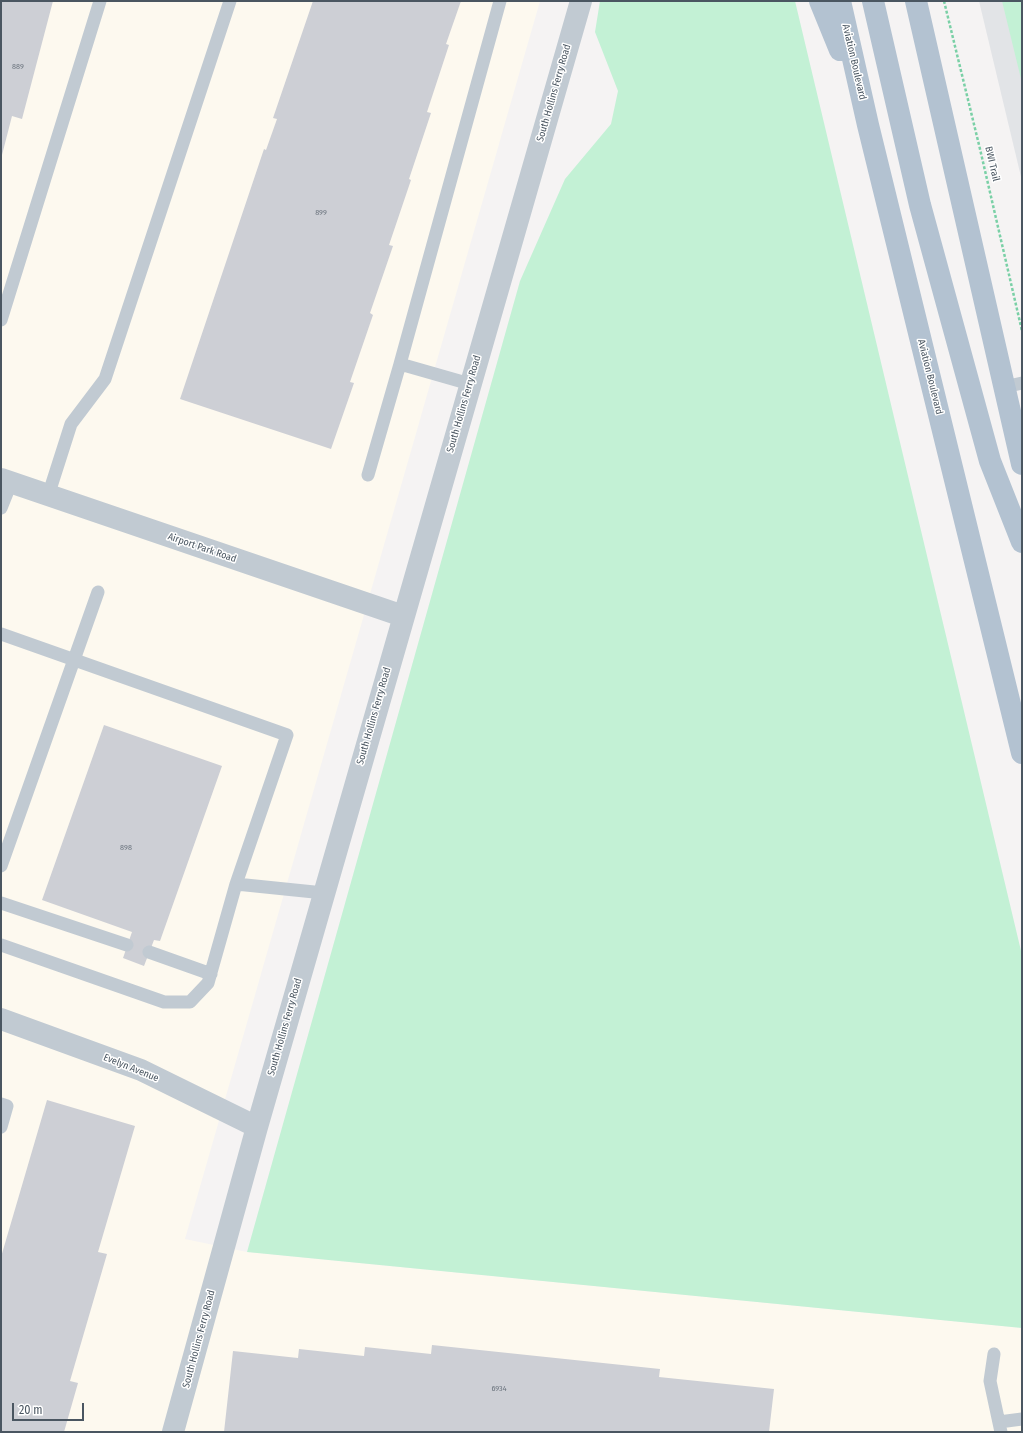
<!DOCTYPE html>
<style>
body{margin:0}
#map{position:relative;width:1023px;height:1433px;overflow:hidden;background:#f5f3f3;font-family:"Fira Sans Condensed",sans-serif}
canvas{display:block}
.frame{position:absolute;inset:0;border:2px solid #4a5661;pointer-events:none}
.scale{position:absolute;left:12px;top:1403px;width:72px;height:18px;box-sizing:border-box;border:2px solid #4a5661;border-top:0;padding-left:5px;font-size:12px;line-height:14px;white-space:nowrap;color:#4a5661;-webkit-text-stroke:3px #fff;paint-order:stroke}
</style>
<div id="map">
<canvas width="1023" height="1433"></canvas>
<div class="frame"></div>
<div class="scale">20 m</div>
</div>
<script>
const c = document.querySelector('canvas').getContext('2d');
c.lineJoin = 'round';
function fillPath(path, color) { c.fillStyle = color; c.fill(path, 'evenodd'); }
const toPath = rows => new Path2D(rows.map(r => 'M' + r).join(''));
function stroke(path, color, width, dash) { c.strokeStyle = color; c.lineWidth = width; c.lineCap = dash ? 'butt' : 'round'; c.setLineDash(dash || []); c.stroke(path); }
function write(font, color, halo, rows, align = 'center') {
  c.font = font + ' "Fira Sans Condensed",sans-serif'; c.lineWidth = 3; c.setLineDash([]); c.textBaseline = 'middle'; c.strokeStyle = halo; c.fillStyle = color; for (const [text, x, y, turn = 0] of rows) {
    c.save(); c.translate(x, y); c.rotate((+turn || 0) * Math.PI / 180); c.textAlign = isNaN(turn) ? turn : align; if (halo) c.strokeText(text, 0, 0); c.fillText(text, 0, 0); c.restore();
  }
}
const commercial = toPath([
 [1,1,540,1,185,1239,247,1252,1022,1328,1022,1432,1,1432]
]);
const airport = toPath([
 [979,1,1022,1,1022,181]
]);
const green = toPath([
 [600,1,795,1,1022,955,1022,1328,247,1252,520,281,565,179,611,124,618,91,595,32],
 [1002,1,1022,1,1022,83]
]);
const building = toPath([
 [1,1,53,1,22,119,12,116,2,155],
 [313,1,461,1,446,44,449,45,427,112,431,113,409,179,411,180,389,245,393,246,370,313,373,315,350,382,354,383,331,449,180,399,264,149,266,150,277,119,273,118],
 [104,725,222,766,160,941,154,940,144,966,123,958,132,932,42,900],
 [47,1100,135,1126,98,1252,107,1254,70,1381,78,1383,64,1432,1,1432,1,1257],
 [432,1345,660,1369,659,1377,774,1389,769,1432,224,1432,233,1351,298,1358,299,1349,364,1356,365,1347,431,1354]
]);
const path = toPath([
 [944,1,980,149,1022,331]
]);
const service = toPath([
 [1,320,100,1],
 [400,364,500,1],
 [1004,387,1022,383],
 [368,475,400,364,470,384],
 [48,496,71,424,105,379,230,1],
 [1,508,11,483],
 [1,634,287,735,236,884],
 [1,866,98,592],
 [1,903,127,945],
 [1,945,164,1002,190,1002,208,983,236,884,324,893],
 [149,952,211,974],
 [1,1104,7,1106,1,1127],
 [994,1354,990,1381,1001,1432],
 [999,1422,1022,1419]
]);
const minor = toPath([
 [1,479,403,616],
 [1,1019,141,1070,257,1127],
 [173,1432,257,1127,581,1]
]);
const primary = toPath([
 [820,1,840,50],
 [840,1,868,125,1022,753],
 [873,1,920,205,990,461,1022,542],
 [916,1,1022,464]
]);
const numberNames = [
 ["889",18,67],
 ["899",321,213],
 ["898",126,848],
 ["6934",499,1389]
];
const streetNames = [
 ["Aviation Boulevard",854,62,77],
 ["South Hollins Ferry Road",554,93,-74],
 ["BWI Trail",992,164,77],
 ["Aviation Boulevard",930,377,76],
 ["South Hollins Ferry Road",464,404,-74],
 ["Airport Park Road",202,548,19],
 ["South Hollins Ferry Road",374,716,-74],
 ["South Hollins Ferry Road",285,1027,-74],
 ["Evelyn Avenue",131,1068,22],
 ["South Hollins Ferry Road",199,1339,-75]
];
fillPath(commercial, '#fdf9ef');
fillPath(airport, '#e2e4e7');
fillPath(green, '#c3f1d5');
fillPath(building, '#cdcfd5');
stroke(path, '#7ad0a6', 2.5, [3, 2]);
stroke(service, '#c1cad2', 13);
stroke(minor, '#c1cad2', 22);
stroke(primary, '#b3c2d1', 22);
write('8px', '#6b747e', null, numberNames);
write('10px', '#4a5661', '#fff', streetNames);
</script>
